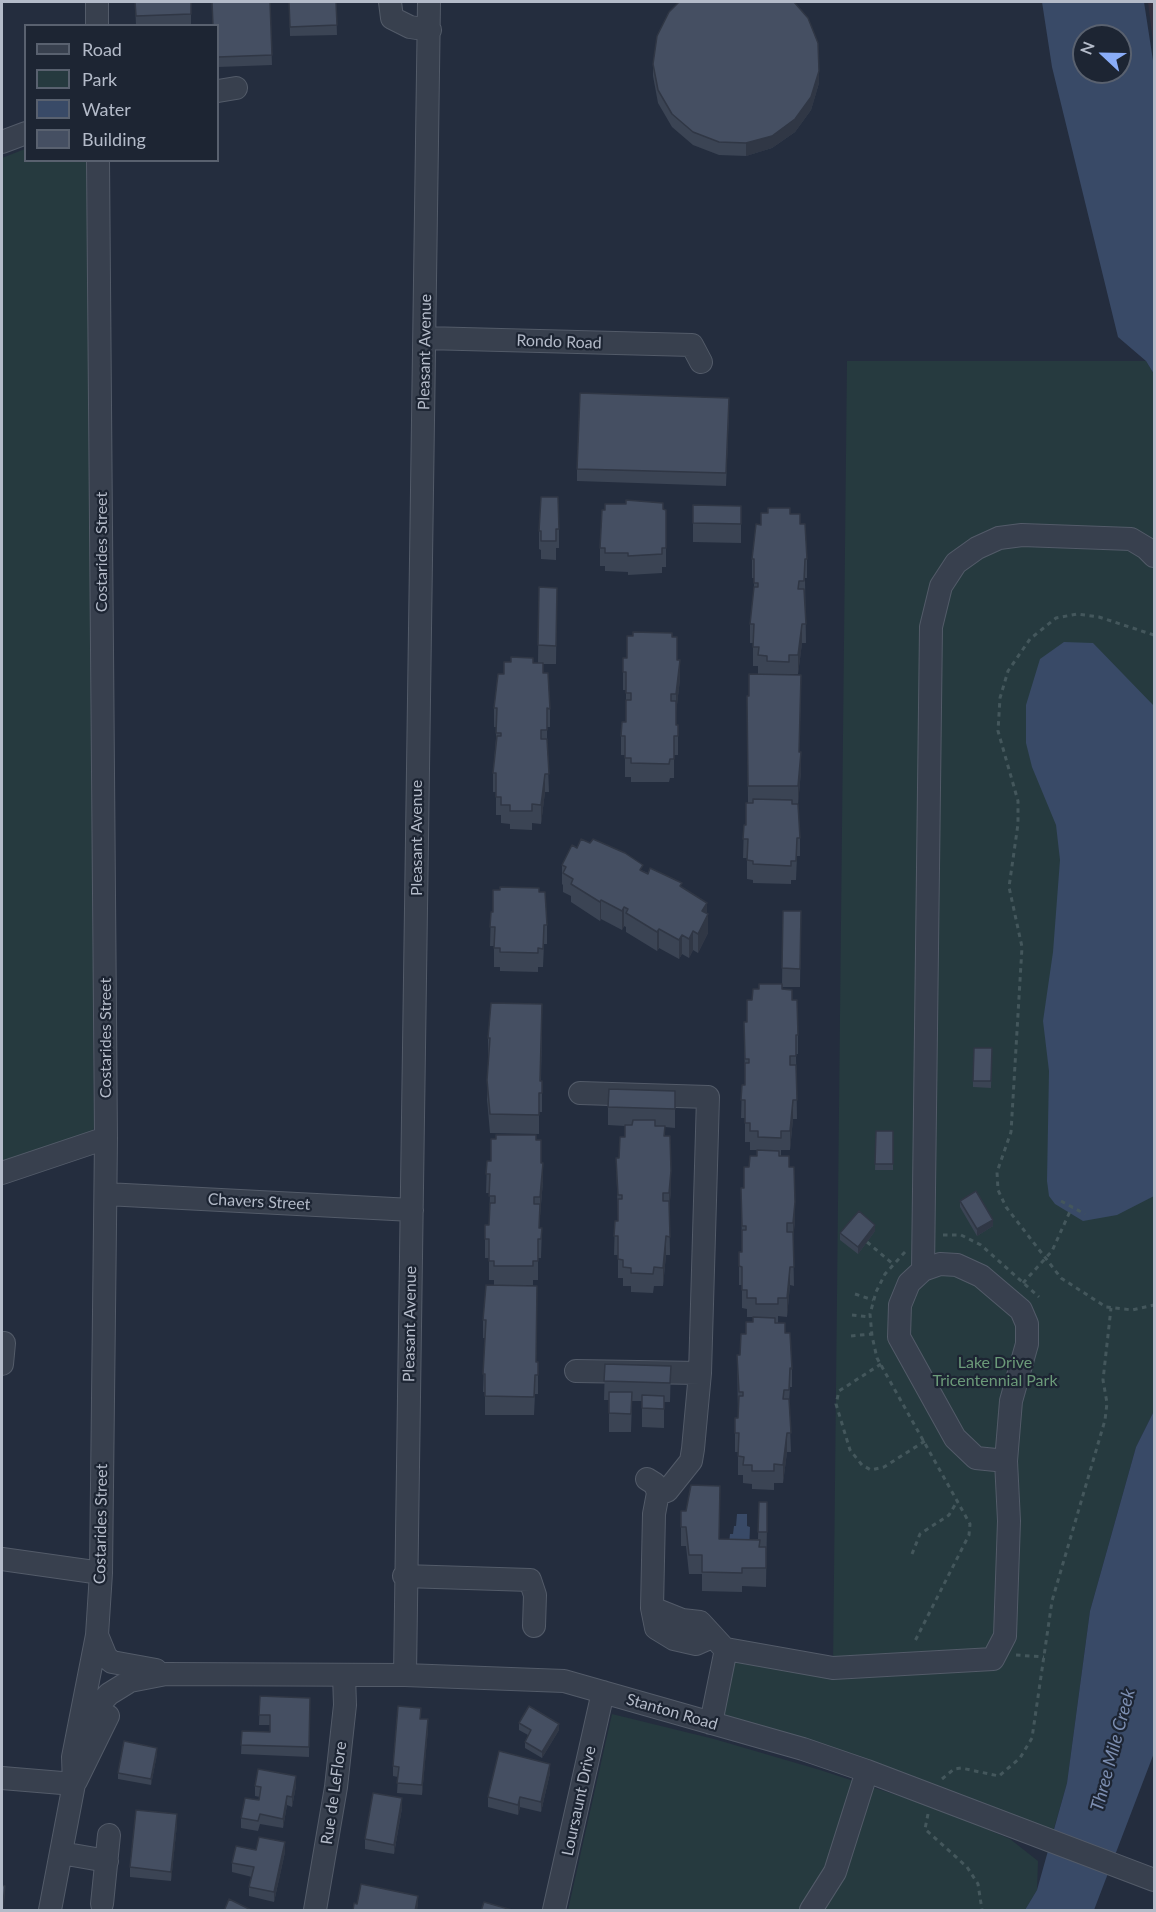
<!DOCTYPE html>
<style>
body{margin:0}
#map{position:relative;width:1156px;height:1912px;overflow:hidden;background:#242d3e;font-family:Lato,sans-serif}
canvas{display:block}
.frame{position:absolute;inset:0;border:3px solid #b4bbc9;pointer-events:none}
.legend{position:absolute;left:24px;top:24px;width:195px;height:138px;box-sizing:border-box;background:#1d2533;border:2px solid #59616f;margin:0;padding:8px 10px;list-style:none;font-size:18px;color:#b4bbc9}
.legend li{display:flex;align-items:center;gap:12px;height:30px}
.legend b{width:30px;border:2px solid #59616f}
.north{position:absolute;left:1072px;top:24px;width:60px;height:60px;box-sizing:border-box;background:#1d2533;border:2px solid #59616f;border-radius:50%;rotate:292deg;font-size:16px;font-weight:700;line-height:24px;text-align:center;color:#b4bbc9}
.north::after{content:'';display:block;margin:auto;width:21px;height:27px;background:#8aadf8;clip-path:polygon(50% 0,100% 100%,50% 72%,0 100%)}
</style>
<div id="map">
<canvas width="1156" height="1912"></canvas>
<div class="frame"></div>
<ul class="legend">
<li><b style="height:8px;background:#38404e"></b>Road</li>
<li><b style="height:16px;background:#263a3f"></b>Park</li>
<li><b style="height:16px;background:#394a67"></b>Water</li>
<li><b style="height:16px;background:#454f62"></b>Building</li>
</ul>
<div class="north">N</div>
</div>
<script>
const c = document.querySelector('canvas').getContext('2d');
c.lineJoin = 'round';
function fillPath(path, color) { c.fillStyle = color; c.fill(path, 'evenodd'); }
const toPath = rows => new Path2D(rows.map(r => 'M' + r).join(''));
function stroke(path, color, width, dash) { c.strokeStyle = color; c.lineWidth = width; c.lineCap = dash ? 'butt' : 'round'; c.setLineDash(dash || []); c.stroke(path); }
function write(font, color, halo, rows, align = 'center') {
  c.font = font + ' Lato,sans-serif'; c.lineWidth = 4.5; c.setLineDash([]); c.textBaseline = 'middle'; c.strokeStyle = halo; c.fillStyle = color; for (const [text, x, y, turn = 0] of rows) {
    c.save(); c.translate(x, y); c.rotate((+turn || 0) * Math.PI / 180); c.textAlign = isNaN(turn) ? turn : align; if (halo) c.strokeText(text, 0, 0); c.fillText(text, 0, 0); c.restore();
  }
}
const medical = toPath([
 [1148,2,1154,2,1154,50]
]);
const green = toPath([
 [25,149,26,160,88,161,94,1127,93,1131,2,1164,2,158],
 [847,361,1146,361,1154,374,1154,1411,1136,1447,1090,1611,1067,1783,1051,1839,711,1723,726,1649,833,1667],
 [612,1714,714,1739,820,1770,942,1810,1010,1839,1038,1861,1037,1890,1025,1910,568,1910]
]);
const water = toPath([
 [1042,2,1144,2,1154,67,1154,374,1146,361,1118,337,1052,67],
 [1084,36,1120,36,1120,72,1084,72],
 [1064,642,1093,643,1154,706,1154,1196,1117,1215,1083,1221,1055,1204,1049,1196,1047,1181,1049,1071,1043,1021,1053,952,1060,860,1056,825,1032,767,1026,743,1026,705,1040,659],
 [1154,1411,1154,1753,1094,1910,1025,1910,1037,1890,1067,1783,1090,1611,1136,1447],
 [737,1514,747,1514,747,1526,750,1527,749,1551,729,1543,730,1534,733,1534,734,1526,736,1526]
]);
const path = toPath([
 [1154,635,1099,617,1077,614,1056,618,1030,639,1008,671,1000,698,998,731,1018,801,1018,824,1009,887,1022,947,1011,1132,997,1172,998,1190,1006,1207,1061,1278,1106,1307,1132,1310,1154,1305],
 [1061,1201,1085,1214],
 [943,1235,961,1235,981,1245,1039,1297],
 [867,1242,893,1264],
 [905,1252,885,1274,876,1292,870,1314,872,1336,877,1358,970,1524,969,1535,914,1643],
 [1023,1283,1052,1251,1072,1207],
 [855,1294,873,1300],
 [852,1315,870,1317],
 [851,1336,871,1334],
 [881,1364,839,1391,836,1404,850,1450,862,1465,871,1470,884,1467,925,1441],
 [912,1554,920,1534,949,1515,958,1500],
 [1016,1655,1044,1657],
 [942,1779,954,1769,961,1768,999,1776,1020,1758,1032,1738,1052,1601,1105,1420,1107,1403,1103,1380,1111,1308],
 [928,1814,925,1829,967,1867,978,1884,982,1910]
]);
const minor = toPath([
 [97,2,97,26],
 [390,2,392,18,410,27,430,30],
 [218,91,236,88],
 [2,142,26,133],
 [425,338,692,345,701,362],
 [580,1093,708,1097,700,1373,693,1449,691,1461,667,1491,658,1493],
 [2,1173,106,1138],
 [106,1194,412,1210],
 [923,1270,940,1264,957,1265,981,1276,1021,1310,1027,1324,1027,1344,1011,1401,1006,1461],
 [2,1364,4,1343],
 [576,1371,700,1373],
 [647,1479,655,1484,658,1493,654,1514,652,1608,656,1628,674,1639,696,1644,712,1637],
 [2,1559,101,1573],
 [404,1576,530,1580,535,1595,534,1626],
 [652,1608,682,1620,700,1622,723,1647],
 [97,1635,106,1657,112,1662,156,1670],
 [405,1675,429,2],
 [711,1723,726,1649,833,1668,993,1659,1005,1636,1009,1521,1006,1461,976,1458,955,1438,899,1337,900,1305,909,1283,923,1270,931,627,941,586,956,563,977,548,999,538,1022,535,1131,539,1146,548,1154,556],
 [83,1730,94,1710,109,1694,130,1681,166,1674,405,1675,564,1681,803,1749,867,1771,1154,1880],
 [2,1778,74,1784],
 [76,1781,108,1716],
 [61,1853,107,1861],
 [102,1904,109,1835],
 [50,1910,74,1784,73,1757,97,1635,101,1573,106,1138,98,160],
 [315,1910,336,1787,345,1705,344,1675],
 [554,1910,603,1692],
 [811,1910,835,1872,867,1771]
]);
const wall = toPath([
 [135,2,191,2,191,24,136,26],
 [270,2,272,65,218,67,218,26],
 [289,2,336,2,337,35,290,36],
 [653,64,819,83,811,110,795,132,772,148,746,156,719,155,693,145,672,127,658,103,653,76],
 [729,410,726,486,577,481,577,469],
 [693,505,741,506,741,543,693,542],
 [663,509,666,510,666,567,662,567,662,573,628,575,628,572,605,571,605,566,600,566,600,548],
 [790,514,800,524,807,559,807,578,805,578,806,643,802,643,798,674,789,674,801,694,799,752,801,771,798,804,800,838,800,856,797,856,796,880,791,880,791,884,753,883,753,880,747,879,747,858,743,858,744,825,746,825,748,803,747,696,749,696,758,674,758,666,753,666,753,643,750,643,750,624,754,589,754,578,752,578,752,559,761,525],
 [559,529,559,548,556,548,556,560,541,559,541,550,539,549,539,531],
 [539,587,557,588,556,664,543,664,543,673,550,709,550,727,547,727,547,742,549,792,545,792,541,824,532,823,532,830,510,829,510,824,501,823,501,815,496,815,496,792,493,792,493,773,496,738,496,727,494,727,494,708,504,674,533,663,538,663],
 [672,637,677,660,680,679,676,713,676,725,678,725,678,755,674,755,674,778,670,778,669,782,631,782,631,777,625,777,625,755,621,755,621,736,626,722,626,690,623,690,623,658,627,658],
 [577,848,643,871,682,887,707,913,708,933,698,953,693,950,689,958,682,954,679,959,659,948,657,951,626,932,626,927,624,926,622,930,601,919,600,921,571,902,571,896,563,892,563,885,562,884,562,865],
 [539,892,547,925,547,944,544,944,543,967,538,967,538,972,500,971,500,967,494,967,494,946,490,946,491,912,493,912],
 [783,911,801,911,800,987,782,987],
 [782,989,792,1000,798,1035,798,1054,796,1054,797,1119,793,1119,790,1150,781,1150,781,1156,789,1167,795,1220,793,1239,794,1286,790,1285,787,1317,778,1316,778,1323,785,1333,792,1369,792,1387,790,1387,789,1403,791,1452,787,1452,783,1483,774,1483,774,1490,752,1489,752,1484,743,1483,743,1475,738,1475,738,1452,735,1452,735,1418,738,1418,737,1355,740,1355,746,1334,756,1317,747,1317,747,1309,742,1308,742,1285,739,1285,739,1252,742,1252,741,1188,744,1188,749,1167,757,1156,758,1150,750,1150,750,1142,745,1142,745,1118,741,1118,742,1085,745,1085,744,1022,747,1022,752,1000],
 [542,1023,541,1081,542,1081,542,1112,539,1112,539,1134,490,1133,487,1099,489,1057,488,1057,488,1038],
 [992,1048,991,1088,973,1087,973,1081],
 [675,1091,675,1128,665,1127,665,1136,671,1190,669,1209,670,1255,666,1255,663,1286,654,1286,653,1293,631,1292,631,1286,623,1286,623,1278,618,1278,618,1255,614,1255,615,1221,618,1221,616,1158,619,1158,625,1137,625,1126,608,1125,608,1107],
 [876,1131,893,1131,893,1170,875,1170],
 [536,1140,541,1163,543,1181,540,1216,539,1228,542,1228,541,1258,538,1258,538,1280,533,1280,533,1285,494,1285,494,1280,489,1280,489,1258,485,1258,485,1225,489,1225,490,1193,486,1193,487,1161,491,1161],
 [960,1201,993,1226,977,1236,960,1207],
 [875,1231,858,1254,840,1240,840,1233],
 [537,1304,536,1362,538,1362,538,1394,535,1394,534,1415,485,1415,485,1392,483,1392,485,1338,483,1338,483,1320],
 [605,1364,671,1366,670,1402,664,1402,664,1428,642,1427,642,1401,632,1401,631,1432,609,1432,609,1400,604,1400],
 [759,1502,767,1521,766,1587,742,1586,742,1592,702,1591,702,1574,689,1574,686,1546,681,1546,681,1527,686,1511,720,1505,719,1539,758,1539],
 [260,1696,310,1698,309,1757,241,1754,242,1731,270,1732,270,1725,259,1725],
 [421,1719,428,1729,422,1795,397,1793,398,1777,393,1776,393,1766],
 [519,1723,559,1730,542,1758,525,1748,525,1742,528,1735,519,1730],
 [157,1754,151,1785,118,1779,118,1773],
 [550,1773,541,1812,520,1807,518,1815,488,1807,488,1797],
 [255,1786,296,1786,292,1807,287,1805,283,1828,260,1824,258,1831,241,1828,241,1818,259,1800,260,1797,255,1796],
 [402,1808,394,1854,365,1849,365,1839],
 [177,1824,171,1881,130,1877,130,1867],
 [256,1850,285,1852,274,1902,249,1896,249,1887,252,1877,232,1872,232,1863]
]);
const shadedWall = toPath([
 [819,71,819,83,811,110,795,132,772,148,746,156,746,143],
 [802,624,802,643,798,674,798,655],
 [680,660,680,679,676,713,676,694],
 [801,752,801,771,798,805,798,786],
 [545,774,545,792,541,824,541,805],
 [601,900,601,919,600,921,600,902],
 [707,903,707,917,708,914,708,933,698,953,698,934,702,911],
 [624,907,624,926,622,930,622,911],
 [659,929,659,948,657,951,657,932],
 [693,931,693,950,689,958,689,939],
 [682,935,682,954,679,959,679,940],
 [793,1100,793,1119,790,1150,790,1131],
 [543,1163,543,1181,540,1216,540,1197],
 [671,1171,671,1190,669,1212,669,1193],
 [795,1202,795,1220,793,1242,793,1223],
 [993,1220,993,1226,977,1236,977,1229],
 [875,1225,875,1231,858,1254,858,1247],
 [666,1236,666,1255,663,1286,663,1268],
 [790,1267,790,1285,787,1317,787,1298],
 [787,1433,787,1452,783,1483,783,1465],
 [428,1719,428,1729,422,1795,422,1785],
 [559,1724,559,1730,542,1758,542,1752],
 [157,1748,157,1754,151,1785,151,1779],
 [550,1764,550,1773,541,1812,541,1802],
 [296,1776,296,1786,292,1807,292,1797],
 [287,1796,287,1805,283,1828,283,1819],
 [520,1797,520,1807,518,1815,518,1805],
 [402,1798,402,1808,394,1854,394,1845],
 [177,1814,177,1824,171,1881,171,1872],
 [285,1842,285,1852,274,1902,274,1892],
 [5,1886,5,1896,3,1911,2,1911],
 [418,1896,418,1906,417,1911,415,1911]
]);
const building = toPath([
 [135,2,191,2,191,14,136,16,135,2],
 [212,2,270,2,272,55,218,57,218,26,213,26,212,2],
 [289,2,336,2,337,25,290,27,289,2],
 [679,2,794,2,808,18,818,43,819,71,811,97,795,119,772,136,746,143,719,142,693,132,672,114,658,90,653,64,657,36,669,12,679,2],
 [580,393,729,398,726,473,577,469,580,393],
 [541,497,558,497,559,529,556,529,556,541,541,541,541,531,539,531,541,497],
 [626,500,663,503,663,509,666,510,666,548,662,548,662,554,628,556,628,553,605,553,605,548,600,548,602,510,605,510,605,504,626,504,626,500],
 [693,505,741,506,741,524,693,523,693,505],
 [768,508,790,508,790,514,800,514,800,524,805,524,807,559,805,559,804,581,799,581,798,589,804,589,806,624,802,624,798,655,789,655,789,662,767,661,767,656,758,655,759,647,753,647,754,624,750,624,754,587,758,587,758,583,754,583,754,559,752,559,756,524,761,525,761,513,768,513,768,508],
 [539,587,557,588,556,646,538,645,539,587],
 [633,632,672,633,672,637,677,637,677,660,680,660,676,694,671,694,671,701,676,701,676,725,678,725,678,736,674,736,674,759,670,759,669,764,631,763,631,758,625,758,625,736,621,736,622,722,626,722,626,700,631,700,631,693,626,693,626,672,623,672,623,658,627,658,627,636,633,636,633,632],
 [511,657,533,658,533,663,543,663,543,673,548,673,550,709,547,708,547,730,541,730,541,739,547,739,549,774,545,774,541,805,532,804,532,811,510,811,510,805,501,805,501,797,496,797,496,773,493,773,497,736,501,736,501,733,496,733,497,708,494,708,498,674,504,674,504,662,511,662,511,657],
 [749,674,801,675,799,752,801,752,798,786,748,786,747,696,749,696,749,674],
 [753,799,792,800,792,804,798,804,800,838,797,838,796,861,791,861,791,866,753,864,753,861,747,860,748,839,743,839,744,825,746,825,746,803,753,803,753,799],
 [581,839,590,843,593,839,625,853,643,865,640,870,648,874,650,868,682,883,680,886,707,903,702,911,708,914,698,934,693,931,689,939,682,935,679,940,659,929,657,932,626,913,628,909,624,907,622,911,601,900,600,902,571,884,573,879,563,873,566,867,562,865,572,845,577,848,581,839],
 [500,887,539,888,539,892,545,892,547,925,544,925,543,949,538,948,538,953,500,952,500,948,494,948,495,927,490,927,491,912,493,912,493,890,500,890,500,887],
 [783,911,801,911,800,969,782,968,783,911],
 [759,984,782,984,782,989,792,990,792,1000,797,1000,798,1035,796,1035,796,1056,790,1056,790,1065,796,1065,797,1100,793,1100,790,1131,781,1131,781,1138,758,1137,758,1131,750,1131,750,1123,745,1123,745,1100,741,1100,742,1085,745,1085,745,1063,749,1063,749,1059,745,1059,744,1022,747,1022,747,1000,752,1000,753,989,759,989,759,984],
 [491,1003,542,1004,540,1081,542,1081,542,1093,539,1093,539,1115,490,1114,487,1080,490,1038,488,1038,491,1003],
 [974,1048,992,1048,991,1081,973,1081,974,1048],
 [609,1089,675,1091,675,1109,608,1107,609,1089],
 [633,1120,655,1120,655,1126,665,1126,664,1136,670,1136,671,1171,669,1193,663,1193,663,1201,669,1201,670,1237,666,1236,663,1268,654,1267,653,1274,631,1273,631,1268,623,1267,623,1260,618,1259,618,1236,614,1236,615,1221,618,1221,618,1199,622,1199,622,1195,618,1195,616,1158,619,1158,620,1137,625,1137,625,1125,632,1125,633,1120],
 [876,1131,893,1131,893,1164,875,1164,876,1131],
 [496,1135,536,1135,536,1140,541,1140,541,1163,543,1163,540,1197,534,1197,534,1204,540,1204,539,1228,542,1228,541,1239,538,1239,538,1261,533,1261,533,1266,494,1266,494,1261,489,1261,489,1239,485,1239,485,1225,489,1225,490,1203,495,1203,495,1196,489,1196,490,1174,486,1174,487,1161,491,1161,491,1139,496,1139,496,1135],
 [757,1150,779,1151,779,1156,789,1156,789,1167,794,1167,795,1202,793,1223,787,1223,787,1232,793,1232,794,1267,790,1267,787,1298,778,1298,778,1304,756,1304,756,1298,747,1298,747,1290,742,1290,742,1267,739,1266,739,1252,742,1252,742,1230,746,1230,746,1226,742,1226,741,1188,744,1188,744,1167,749,1167,750,1156,757,1156,757,1150],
 [976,1191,993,1220,977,1229,960,1201,976,1191],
 [859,1211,875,1225,858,1247,840,1233,859,1211],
 [486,1285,537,1286,536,1362,538,1362,538,1375,535,1375,534,1397,485,1396,485,1374,483,1374,486,1320,483,1320,486,1285],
 [753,1317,775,1318,775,1323,785,1323,785,1333,790,1333,792,1369,790,1368,789,1390,784,1390,783,1399,789,1399,791,1433,787,1433,783,1465,774,1464,774,1471,752,1471,752,1465,743,1465,744,1457,738,1456,739,1433,735,1433,735,1418,738,1418,739,1396,743,1396,743,1392,739,1392,737,1355,740,1355,741,1334,746,1334,746,1322,753,1322,753,1317],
 [605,1364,671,1366,670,1383,604,1381,605,1364],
 [609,1392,632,1392,631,1414,609,1413,609,1392],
 [642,1395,664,1396,664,1409,642,1408,642,1395],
 [691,1485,720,1486,719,1539,760,1540,759,1547,766,1547,766,1568,742,1568,742,1573,702,1572,702,1555,689,1555,686,1527,681,1527,681,1511,686,1511,691,1485],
 [759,1502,767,1502,767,1532,758,1532,759,1502],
 [260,1696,310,1698,309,1747,241,1745,242,1731,270,1732,270,1715,259,1715,260,1696],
 [398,1706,421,1708,420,1719,428,1719,422,1785,397,1783,399,1767,393,1766,398,1706],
 [529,1706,559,1724,542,1752,525,1742,531,1730,519,1723,529,1706],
 [124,1741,157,1748,151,1779,118,1773,124,1741],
 [499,1751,550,1764,541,1802,520,1797,518,1805,488,1797,499,1751],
 [258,1769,296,1776,292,1797,287,1796,283,1819,260,1814,258,1821,241,1818,245,1798,259,1800,261,1787,255,1786,258,1769],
 [373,1793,402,1798,394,1845,365,1839,373,1793],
 [136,1810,177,1814,171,1872,130,1867,136,1810],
 [259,1837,285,1842,274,1892,249,1887,254,1867,232,1863,236,1846,256,1850,259,1837],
 [361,1884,418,1896,415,1911,353,1911,354,1903,357,1904,361,1884],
 [2,1885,5,1886,2,1911,2,1885],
 [229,1899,253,1911,224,1911,229,1899],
 [484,1902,512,1910,512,1911,481,1911,484,1902]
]);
const streetNames = [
 ["Rondo Road",559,342,2],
 ["Pleasant Avenue",425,352,-89],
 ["Costarides Street",102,552,-90],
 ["Pleasant Avenue",417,838,-90],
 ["Costarides Street",106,1038,-90],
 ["Chavers Street",259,1202,3],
 ["Pleasant Avenue",410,1324,-89],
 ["Costarides Street",101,1524,-89],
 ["Stanton Road",672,1712,16],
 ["Rue de LeFlore",334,1793,-82],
 ["Loursaunt Drive",579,1801,-78]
];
const parkNames = [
 ["Lake Drive",995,1363],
 ["Tricentennial Park",995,1381]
];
const waterNames = [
 ["Three Mile Creek",1113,1750,-75]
];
fillPath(medical, '#33303f');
fillPath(green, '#263a3f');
fillPath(water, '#394a67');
stroke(minor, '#535b69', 24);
stroke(path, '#44575c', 3, [4.5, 4.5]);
stroke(minor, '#38404e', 22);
fillPath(wall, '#3b4454');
fillPath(shadedWall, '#303745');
fillPath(building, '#454f62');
stroke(building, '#303745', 1.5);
write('16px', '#b4bbc9', '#1d2533', streetNames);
write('16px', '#6b9a79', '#1d2533', parkNames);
write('italic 18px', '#7c8eb1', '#1d2533', waterNames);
</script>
